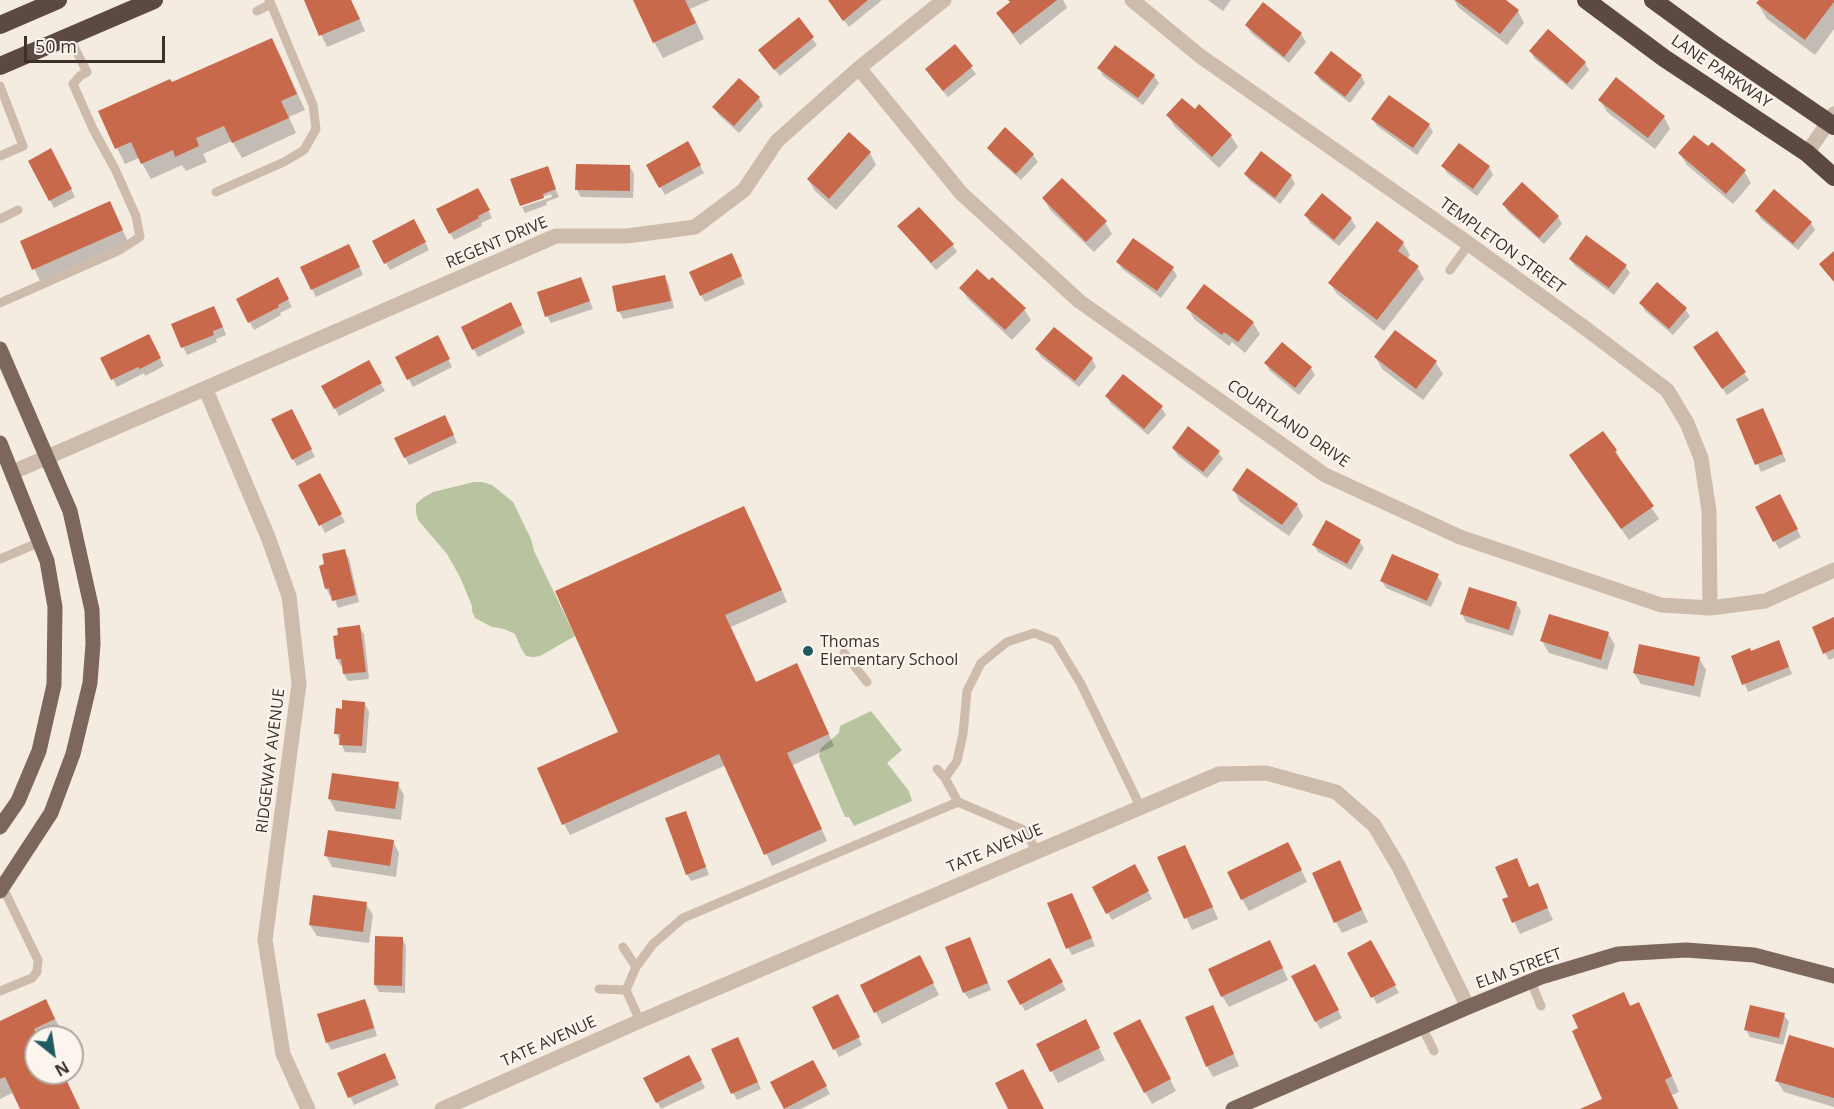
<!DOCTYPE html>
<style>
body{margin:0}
#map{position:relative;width:1834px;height:1109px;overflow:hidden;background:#f4ebe1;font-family:"Open Sans",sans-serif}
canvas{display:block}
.north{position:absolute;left:24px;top:1025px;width:60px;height:60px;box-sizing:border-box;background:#fbf5ee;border:2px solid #aea6a0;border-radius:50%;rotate:150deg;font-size:16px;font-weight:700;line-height:24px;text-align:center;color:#3b302b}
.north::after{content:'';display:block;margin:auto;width:21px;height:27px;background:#1f5a5e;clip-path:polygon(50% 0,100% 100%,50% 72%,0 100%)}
.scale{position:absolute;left:24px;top:36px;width:141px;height:27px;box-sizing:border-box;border:3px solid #3b302b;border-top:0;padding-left:8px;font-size:18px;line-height:21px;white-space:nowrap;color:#3b302b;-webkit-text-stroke:4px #fbf5ee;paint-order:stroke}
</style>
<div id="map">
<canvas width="1834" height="1109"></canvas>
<div class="north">N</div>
<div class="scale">50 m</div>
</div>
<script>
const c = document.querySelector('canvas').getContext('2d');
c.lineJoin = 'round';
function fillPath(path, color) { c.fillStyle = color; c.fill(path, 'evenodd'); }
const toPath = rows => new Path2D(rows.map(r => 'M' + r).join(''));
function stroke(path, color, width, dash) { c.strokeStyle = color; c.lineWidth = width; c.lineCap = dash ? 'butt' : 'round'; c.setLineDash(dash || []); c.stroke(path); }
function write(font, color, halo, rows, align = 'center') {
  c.font = font + ' "Open Sans",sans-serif'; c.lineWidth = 4.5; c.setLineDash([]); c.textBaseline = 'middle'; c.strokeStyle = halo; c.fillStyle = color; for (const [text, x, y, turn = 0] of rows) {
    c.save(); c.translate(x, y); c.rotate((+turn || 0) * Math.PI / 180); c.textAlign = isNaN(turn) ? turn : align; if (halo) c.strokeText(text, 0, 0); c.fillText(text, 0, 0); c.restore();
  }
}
const green = toPath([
 [474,482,482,482,492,485,513,502,531,539,534,551,575,636,540,656,533,657,526,656,521,648,515,634,504,629,492,627,475,618,472,611,472,606,460,577,447,554,418,520,416,512,416,504,423,498,433,492],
 [871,711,902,750,887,763,909,791,912,801,854,826,849,817,845,817,819,756,821,748,839,733,840,726]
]);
const shadow = toPath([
 [305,0,351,0,365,31,327,47],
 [635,0,710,0,690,9,704,39,663,58,654,42],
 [829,0,882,0,849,27],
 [1010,0,1063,0,1067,8,1020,45,998,14,1011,3],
 [1208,0,1231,0,1223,11],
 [1454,0,1503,0,1518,11,1524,23,1507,45,1459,8],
 [1761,0,1834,0,1834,29,1815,55,1767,19,1758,4],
 [1263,5,1301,34,1306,42,1289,63,1251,33,1247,26],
 [798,20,817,45,780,76,765,58],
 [271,40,280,55,305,110,289,117,296,133,242,158,232,141,203,154,207,162,186,171,182,165,151,179,139,158,125,164,117,148,100,112,172,84],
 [955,47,976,74,948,97,931,77],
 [1531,52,1585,63,1589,70,1572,90,1535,59],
 [1099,68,1154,76,1159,83,1143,105,1103,76],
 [1316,73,1361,76,1365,83,1350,103,1320,80],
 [739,80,759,98,763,106,739,133,719,115,714,107],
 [1600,100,1664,117,1670,129,1655,149,1607,112],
 [1168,116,1231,136,1238,147,1219,168,1175,127],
 [1373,119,1429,125,1433,132,1417,155,1377,126],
 [1005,130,1033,155,1038,162,1021,180,993,155,989,148],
 [688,143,704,173,665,195,648,165],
 [870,153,876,165,836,210,815,191,808,179],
 [1261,153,1291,176,1295,184,1280,204,1250,181,1245,174],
 [1680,154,1744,171,1751,183,1733,204,1687,165],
 [55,157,75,197,54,208,30,161],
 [1443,166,1489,167,1493,175,1477,196,1447,173],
 [630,167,634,174,633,198,581,197,577,190],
 [547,168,559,197,546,202,547,205,525,213,522,207,552,197,551,194,521,204],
 [1323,196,1351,219,1356,227,1339,246,1310,223,1306,215],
 [482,197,492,218,481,223,482,226,454,240,438,210],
 [1044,199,1105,222,1112,234,1094,252,1050,210],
 [110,203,128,242,40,281,22,242],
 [1504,204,1558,217,1562,224,1544,244,1508,212],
 [1757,212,1811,223,1815,230,1798,250,1761,219],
 [414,221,429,250,390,270,374,242],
 [1377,223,1403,243,1410,255,1407,259,1417,267,1424,279,1384,331,1337,294,1330,283],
 [904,233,952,244,957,252,936,270],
 [1134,240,1173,269,1177,276,1161,298,1122,269,1118,262],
 [353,253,363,275,316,297,302,268],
 [1570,259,1625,266,1630,273,1614,295,1575,266],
 [735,262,745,284,705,302,701,295],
 [664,277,669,285,674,308,623,319,619,311],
 [277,279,292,307,280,313,281,315,254,330,238,300],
 [581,279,593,309,551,323,547,316],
 [961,288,1024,309,1031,320,1012,340,968,299],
 [1641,303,1685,309,1690,316,1673,335,1645,311],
 [1188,308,1253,323,1260,334,1245,353,1232,342,1229,346,1194,319],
 [514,311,525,333,478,357,463,328],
 [218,315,226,335,216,339,217,342,187,355,173,325],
 [1395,332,1436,363,1443,374,1423,400,1382,369,1376,358],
 [1716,333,1749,380,1727,395,1699,355],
 [152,343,164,366,145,376,144,373,117,387,102,359],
 [441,345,452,367,413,387,397,358],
 [1037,350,1092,359,1096,367,1079,387,1041,357],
 [368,362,385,391,339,416,323,386],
 [1266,364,1311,368,1315,375,1299,395,1270,371],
 [1107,397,1161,407,1166,415,1148,435,1111,404],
 [1767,417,1786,461,1761,472,1738,420],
 [295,418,315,457,297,466,293,459],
 [449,424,457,443,409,465,396,439],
 [1173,448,1218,452,1223,459,1207,478,1178,456],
 [1616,451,1622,463,1621,463,1659,519,1629,540,1577,467],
 [319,475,345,522,325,533,300,486],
 [1234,490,1297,505,1303,516,1289,536,1240,502],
 [1784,503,1801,537,1779,549,1757,508],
 [750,519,787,602,731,627,756,683,803,676,834,746,793,765,827,841,772,866,726,765,570,835,564,824],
 [1359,541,1364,548,1351,570,1318,552,1314,545],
 [344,551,349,558,359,602,338,608,333,595,330,596,326,588],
 [1437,576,1442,583,1431,607,1386,588,1382,581],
 [1516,603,1521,611,1513,636,1466,622,1462,614],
 [1834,619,1834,658,1829,660,1825,653],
 [359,627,364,634,369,679,348,681,344,674,343,666,341,666,337,659],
 [1608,633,1615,645,1607,670,1549,653,1542,641],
 [1779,642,1792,674,1748,692,1733,656,1751,653],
 [1699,658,1706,670,1700,697,1641,684,1634,673],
 [364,703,369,711,366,753,345,752,336,733,343,710],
 [398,784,404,795,401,820,336,811,329,799],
 [685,812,689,820,709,875,691,881,687,874],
 [393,841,399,853,396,877,332,867,326,855],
 [1294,855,1307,882,1249,911,1242,899],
 [1159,858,1191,858,1218,919,1192,930],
 [1340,862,1368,922,1342,933,1336,922],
 [1135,866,1152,899,1112,920,1094,888],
 [1537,885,1553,920,1520,934,1504,900],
 [1076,902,1095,946,1072,955,1068,948],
 [366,904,373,915,369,943,317,936,310,925],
 [402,938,406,946,405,993,379,992,375,985],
 [970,939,991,990,969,999,964,992],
 [1371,942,1399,993,1377,1004,1349,953],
 [1276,953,1288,980,1229,1007,1222,996],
 [1050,960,1066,990,1025,1011,1021,1004],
 [926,969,939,995,882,1024,862,986],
 [1319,973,1342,1018,1320,1029,1293,977],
 [1623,994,1631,1007,1638,1004,1647,1019,1679,1092,1672,1095,1679,1109,1584,1109,1604,1100],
 [46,1001,63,1034,57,1037,36,1037,36,1073,63,1073,80,1109,22,1109,14,1092,0,1099,0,1023],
 [365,1001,369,1008,377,1036,331,1050,327,1042],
 [842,1003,862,1045,839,1057,814,1008],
 [1212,1007,1219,1018,1239,1066,1213,1077,1207,1066],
 [1784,1015,1789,1022,1783,1045,1750,1037,1746,1030],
 [1146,1032,1176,1091,1152,1104,1145,1092],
 [1091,1033,1105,1060,1058,1083,1038,1044],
 [741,1046,761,1089,737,1100,733,1093],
 [1834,1049,1834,1107,1784,1092,1777,1081],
 [385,1054,399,1085,354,1105,339,1074],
 [813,1062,830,1094,801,1109,786,1109,772,1083],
 [693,1064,705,1088,661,1109,645,1079]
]);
const building = toPath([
 [304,0,351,0,360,19,319,36],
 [633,0,685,0,696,23,653,43],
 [828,0,868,0,843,21],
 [1008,0,1057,0,1013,34,996,13,1010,2],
 [1455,0,1506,0,1519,10,1500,34],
 [1759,0,1834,0,1834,2,1805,40,1756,3],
 [1263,2,1302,33,1284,57,1245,25],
 [799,17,814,37,774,70,758,50],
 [1548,29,1586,62,1567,84,1529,51],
 [272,38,297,94,281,101,289,118,232,143,224,126,196,138,199,146,175,157,173,150,141,164,131,142,115,149,98,111,170,79,172,82],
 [955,44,973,66,943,91,925,69],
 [1115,45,1155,75,1138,98,1097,68],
 [1331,51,1362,75,1345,97,1314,73],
 [1616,77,1665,116,1648,138,1598,100],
 [739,78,760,97,734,126,712,107],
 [1389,95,1430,124,1413,148,1371,119],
 [1182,98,1195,109,1199,104,1232,135,1212,157,1166,115],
 [1005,127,1034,154,1016,174,987,148],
 [849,132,871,152,829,199,807,179],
 [1694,135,1708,146,1712,142,1746,170,1726,194,1678,153],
 [688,141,701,165,659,188,646,165],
 [1459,143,1490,166,1473,189,1441,166],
 [51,148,72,189,49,201,28,161],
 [1261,151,1292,175,1275,198,1244,174],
 [576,164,630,165,630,191,575,190],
 [548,166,556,189,543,194,544,198,520,206,510,179],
 [1062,178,1107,221,1086,242,1042,198],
 [1522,182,1559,216,1539,238,1502,204],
 [478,188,490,210,478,216,479,218,449,234,436,209],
 [1774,189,1812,222,1793,244,1755,211],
 [1322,193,1352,218,1334,240,1304,215],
 [110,201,123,230,32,270,20,241],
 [919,207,954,244,931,263,897,226],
 [414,219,426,242,384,264,372,241],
 [1377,221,1404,242,1398,251,1419,266,1377,320,1328,283],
 [1586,235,1627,265,1609,288,1569,259],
 [1133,238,1174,267,1157,291,1116,262],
 [349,244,360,267,311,290,300,267],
 [1834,251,1834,282,1819,264],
 [732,253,742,276,700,296,689,272],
 [977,269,989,280,992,277,1026,308,1005,330,959,288],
 [665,275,671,301,617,312,612,286],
 [278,277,289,299,278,305,279,307,248,323,236,299],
 [581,277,590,301,545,317,537,292],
 [1657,282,1687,308,1669,329,1639,303],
 [1204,284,1254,322,1238,342,1224,332,1222,335,1186,308],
 [511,302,522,325,472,350,461,327],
 [214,306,223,327,213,331,214,335,181,348,171,324],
 [1054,327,1093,358,1075,381,1035,349],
 [1395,330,1437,361,1416,389,1374,357],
 [1717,331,1746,372,1722,389,1693,347],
 [149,334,161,358,140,369,138,367,111,380,100,358],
 [438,335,450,359,407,380,395,357],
 [1282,342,1312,367,1295,388,1264,363],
 [369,360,382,383,334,409,321,386],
 [1123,374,1163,406,1144,429,1105,396],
 [1763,408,1783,454,1755,465,1736,419],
 [292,409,312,449,292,460,271,419],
 [445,415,454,435,404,458,394,438],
 [1188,426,1220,451,1203,472,1172,448],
 [1603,431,1617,450,1615,452,1654,506,1621,529,1569,455],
 [1247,468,1298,504,1282,525,1232,490],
 [320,473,342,514,319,526,298,485],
 [1780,494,1798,529,1773,542,1755,507],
 [744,506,782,590,725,615,756,682,797,663,829,734,787,753,822,829,764,855,719,754,562,825,537,768,618,732,555,591],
 [1326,520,1361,540,1347,564,1312,545],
 [345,549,356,595,332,601,329,588,325,589,319,566,324,564,322,554],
 [1392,554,1439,574,1427,601,1380,581],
 [1469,587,1517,602,1509,630,1460,614],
 [1549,614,1609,632,1601,660,1540,641],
 [1834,617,1834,649,1823,654,1812,627],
 [360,625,366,672,343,674,341,659,336,659,333,636,338,635,337,628],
 [1779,640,1789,667,1742,685,1731,656,1750,648,1751,651],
 [1639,644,1700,657,1694,686,1633,673],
 [342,700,365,702,362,746,339,745,340,734,334,734,336,708,342,709],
 [332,773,399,782,395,809,328,799],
 [686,811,706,867,686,875,665,818],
 [328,830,394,840,390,866,324,856],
 [1288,842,1302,870,1241,900,1227,872],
 [1185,845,1213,907,1184,919,1157,857],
 [1517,858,1529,887,1538,883,1548,908,1512,923,1502,899,1508,897,1495,867],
 [1340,860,1362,910,1334,923,1312,873],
 [1135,864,1149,891,1106,914,1092,887],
 [1072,893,1092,938,1066,949,1047,903],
 [313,895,367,902,363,932,309,925],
 [375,936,403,937,402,986,374,985],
 [970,937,988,983,963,993,945,947],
 [1270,940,1283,968,1221,997,1208,969],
 [1371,940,1396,985,1371,998,1347,953],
 [920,955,934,983,874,1013,860,985],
 [1050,958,1063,982,1020,1005,1007,981],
 [1315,964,1339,1010,1315,1022,1291,976],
 [1624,992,1630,1006,1639,1002,1672,1076,1665,1080,1678,1109,1580,1109,1602,1099,1572,1031,1578,1028,1572,1015],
 [838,994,860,1037,833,1050,812,1007],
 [46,999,55,1019,34,1029,38,1037,36,1037,36,1073,63,1073,80,1109,20,1109,5,1077,0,1079,0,1021],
 [365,999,374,1028,326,1043,317,1014],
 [1213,1005,1234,1054,1206,1067,1185,1017],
 [1750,1005,1785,1013,1779,1038,1744,1030],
 [1086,1019,1100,1048,1050,1072,1036,1044],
 [1140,1019,1171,1079,1144,1093,1113,1033],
 [1789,1035,1834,1048,1834,1098,1775,1081],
 [738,1037,758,1082,731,1094,711,1049],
 [385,1053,396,1078,348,1098,337,1073],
 [689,1055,702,1080,656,1103,643,1078],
 [813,1060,827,1086,784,1109,770,1082],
 [1023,1069,1044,1109,1008,1109,995,1083]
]);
const lane = toPath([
 [257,11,271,4,269,0],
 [0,86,23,146,0,156],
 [216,192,284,162,304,150,316,129,313,105,271,4],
 [0,219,18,210],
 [1450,270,1469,244],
 [0,303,118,251,140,237,136,216,115,169,93,129,73,84,80,76,87,72,69,37],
 [0,559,40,542],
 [844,653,867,682],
 [937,769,945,778,958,802,1026,831,1036,851],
 [945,778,957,761,963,734,967,691,981,663,1007,642,1034,633,1055,641,1081,684,1140,806],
 [0,886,3,888,38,960,37,972,32,978,0,991],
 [623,947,636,967],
 [1531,982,1541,1006],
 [599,989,626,990],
 [640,1021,626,990,636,967,653,944,683,918,958,802],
 [1422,1027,1434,1051]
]);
const street = toPath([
 [1132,0,1200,56,1469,244,1585,328,1667,390,1687,423,1701,458,1709,511,1710,608],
 [859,68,961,193,1079,301,1325,475,1460,537,1661,605,1710,608,1765,601,1834,570],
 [1807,153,1834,114],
 [206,390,268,537,289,596,299,684,265,940,283,1054,308,1109],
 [13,472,556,236,627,236,695,227,744,190,777,141,859,68,944,0],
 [442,1109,640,1021,1219,774,1266,773,1336,792,1374,825,1399,867,1468,1007]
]);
const primary = toPath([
 [0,349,70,511,92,610,93,644,90,683,73,754,51,813,0,891],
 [0,443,47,561,55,607,54,685,39,751,18,801,0,827],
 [1233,1109,1468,1007,1541,977,1618,954,1686,950,1754,955,1834,976]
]);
const highway = toPath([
 [1586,0,1664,58,1807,153,1834,177],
 [1653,0,1715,45,1834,126],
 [0,25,58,0],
 [0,66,154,0]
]);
const markers = [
 [808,651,6,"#1f5a5e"]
];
const streetNames = [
 ["LANE PARKWAY",1721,72,34],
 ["REGENT DRIVE",497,243,-23],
 ["TEMPLETON STREET",1502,246,36],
 ["COURTLAND DRIVE",1288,424,34],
 ["RIDGEWAY AVENUE",271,761,-83],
 ["TATE AVENUE",995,849,-23],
 ["ELM STREET",1519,969,-20],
 ["TATE AVENUE",549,1042,-24]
];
const poiNames = [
 ["Thomas",820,642],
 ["Elementary School",820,660]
];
fillPath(green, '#b8c4a0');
fillPath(shadow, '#0003');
fillPath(building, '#c8694b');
stroke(lane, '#cdbbac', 9);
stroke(street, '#cdbbac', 15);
stroke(primary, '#7d675c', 15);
stroke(highway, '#5c4a42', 18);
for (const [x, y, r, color] of markers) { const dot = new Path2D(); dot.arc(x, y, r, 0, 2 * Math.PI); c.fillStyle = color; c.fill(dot); stroke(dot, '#fbf5ee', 2); }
write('16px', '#3b302b', '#fbf5ee', streetNames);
write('16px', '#3b302b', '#fbf5ee', poiNames, 'left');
</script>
